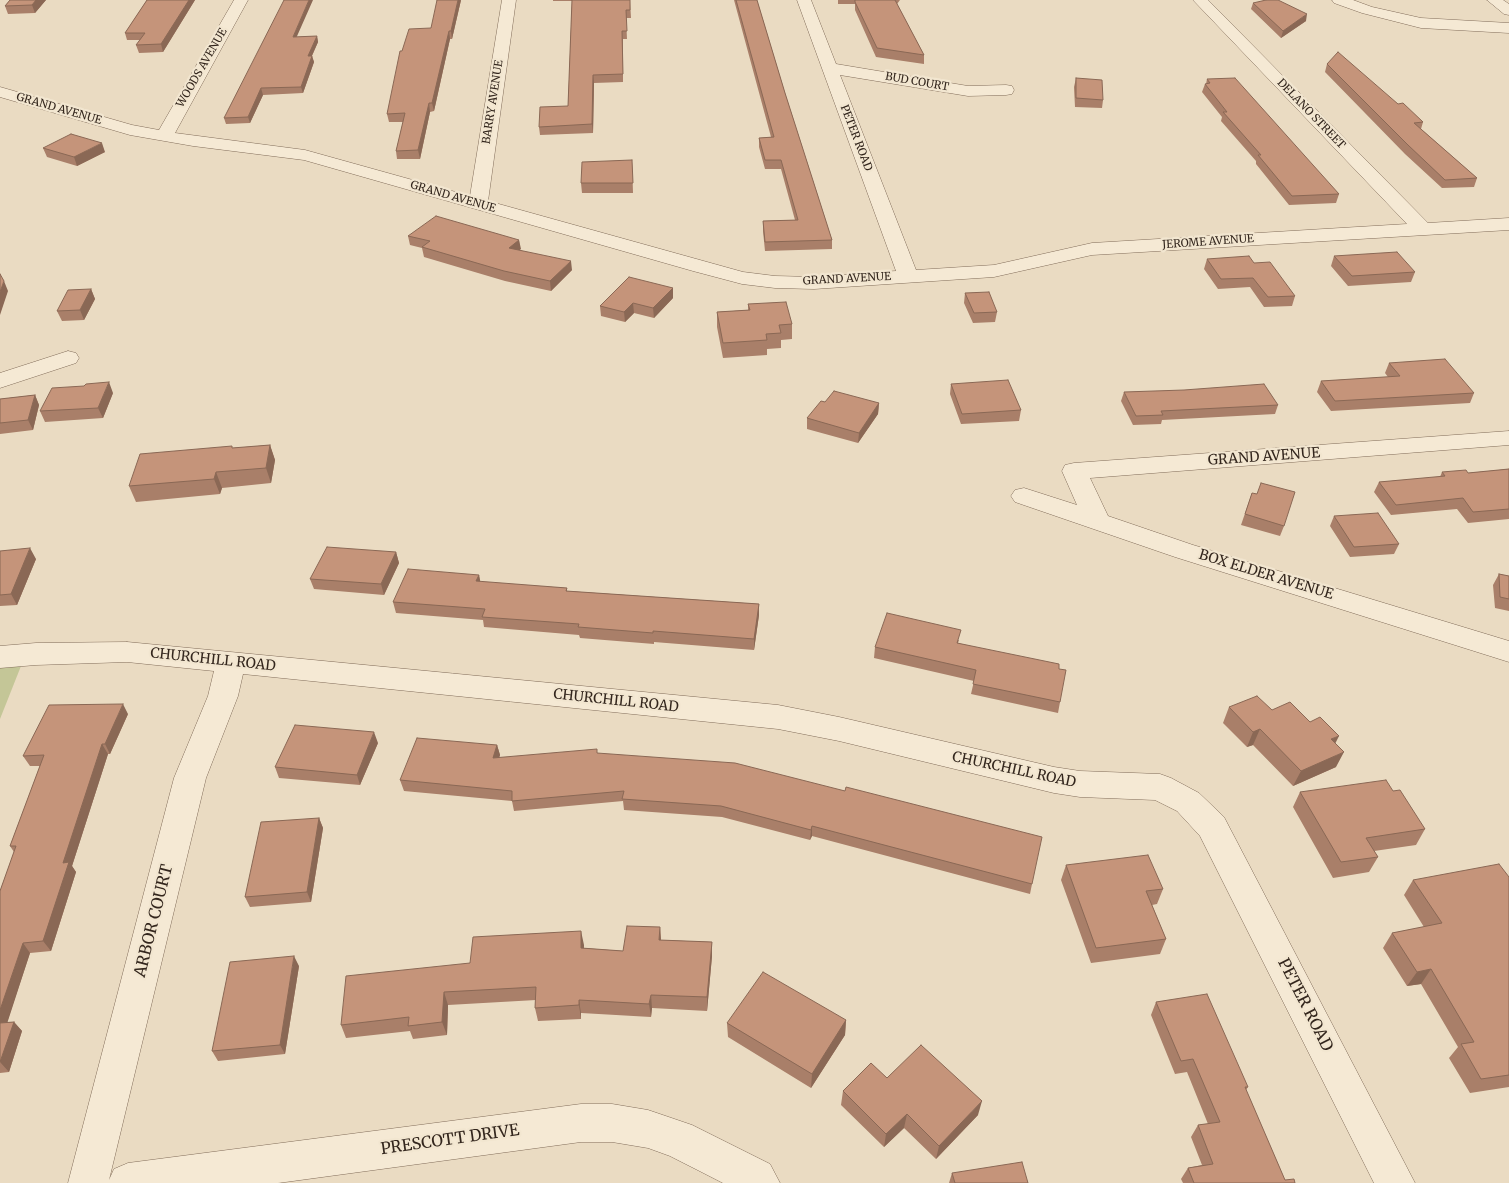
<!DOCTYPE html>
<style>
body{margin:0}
canvas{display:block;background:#eadbc2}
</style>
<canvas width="1509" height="1183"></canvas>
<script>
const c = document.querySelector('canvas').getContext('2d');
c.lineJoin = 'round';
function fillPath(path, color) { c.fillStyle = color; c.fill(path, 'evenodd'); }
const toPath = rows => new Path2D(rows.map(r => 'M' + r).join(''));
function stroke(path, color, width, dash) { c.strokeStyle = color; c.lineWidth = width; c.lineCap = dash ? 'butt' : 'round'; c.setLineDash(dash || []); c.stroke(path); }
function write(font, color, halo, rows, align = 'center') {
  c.font = font + ' Merriweather,serif'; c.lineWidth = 4.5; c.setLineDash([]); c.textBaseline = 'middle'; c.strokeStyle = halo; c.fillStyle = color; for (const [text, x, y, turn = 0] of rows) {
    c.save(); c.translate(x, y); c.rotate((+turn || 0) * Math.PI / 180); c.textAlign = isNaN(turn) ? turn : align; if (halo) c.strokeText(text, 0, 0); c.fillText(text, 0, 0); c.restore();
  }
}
const green = toPath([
 [23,661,0,719,0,663]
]);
const minor = toPath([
 [234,0,248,0,175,133,305,150,470,196,502,0,516,0,488,201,743,272,775,276,814,277,896,271,797,0,811,0,836,64,968,86,1006,85,1012,86,1014,90,1012,94,1006,95,968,96,840,75,916,270,994,265,1092,243,1407,224,1193,0,1208,0,1428,223,1509,218,1509,230,1092,255,994,277,814,289,775,288,742,284,693,271,304,160,193,146,130,135,0,97,0,87,132,125,159,130,234,0],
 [1332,0,1353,0,1372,7,1421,18,1509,23,1509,33,1421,28,1362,13,1334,3,1332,0],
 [1487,0,1503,0,1509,4,1509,15,1504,14,1487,0],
 [68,351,76,353,79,358,76,363,0,388,0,373,68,351],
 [1509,431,1509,445,1090,478,1108,516,1193,545,1509,641,1509,662,1175,557,1015,502,1011,496,1015,490,1024,488,1077,505,1062,471,1065,465,1074,463,1509,431],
 [127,642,778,705,839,717,1054,767,1080,771,1160,774,1171,778,1199,793,1224,817,1415,1183,1374,1183,1200,836,1177,811,1155,800,1080,797,1054,793,839,741,778,729,243,674,238,696,206,778,109,1180,114,1169,128,1163,581,1104,612,1104,648,1110,692,1125,770,1164,780,1183,723,1183,670,1156,648,1148,612,1142,581,1142,278,1183,68,1183,174,778,208,696,214,671,127,662,36,665,0,668,0,646,36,643,127,642]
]);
const wall = toPath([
 [10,0,46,0,35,13,8,14,5,6],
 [147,0,195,0,163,52,139,53,136,45,140,40,127,40,125,33],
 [461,0,452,39,450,39,434,111,430,112,420,159,397,159,396,151,403,122,389,122,387,114,402,51,431,28],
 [553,0,630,0,631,18,626,18,627,39,623,39,623,82,594,83,593,133,540,135,539,127,568,106,572,1,553,1],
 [734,0,757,0,785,93,832,240,832,249,765,251,763,231,763,221,795,220,781,169,765,169,759,147,759,138,771,137],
 [838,0,900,0,897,4,924,55,924,64,876,57,855,10,855,4,838,4],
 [1253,3,1306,21,1281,38,1251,9],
 [317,36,318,42,312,56,314,62,303,93,263,95,250,123,226,124,224,118,297,37],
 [1327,64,1398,104,1423,122,1421,129,1477,178,1474,187,1442,188,1405,154,1325,72],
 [1076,78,1103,100,1102,108,1075,107,1074,87],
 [1207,79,1339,194,1336,203,1289,205,1256,164,1256,161,1221,121,1222,117,1202,92,1205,84,1206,84],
 [43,148,105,152,77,166,47,157],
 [632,160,633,193,582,193,581,183],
 [408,236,519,240,520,250,572,270,551,291,505,281,424,257,422,248,410,245],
 [1334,256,1415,272,1411,282,1348,286,1331,266],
 [1207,259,1254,263,1295,296,1292,306,1264,307,1250,287,1218,289,1204,269],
 [91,289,95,299,84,320,62,321,57,311],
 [965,293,997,312,995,322,973,323,964,303],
 [673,298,654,318,634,313,625,322,601,316,600,306],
 [748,304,792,324,792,339,781,340,781,348,767,349,767,355,723,358,717,327,717,312,748,310],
 [1389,363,1474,393,1470,403,1331,411,1317,392,1321,381,1388,377,1385,373],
 [951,384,1021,410,1019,421,961,424,950,394],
 [1124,392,1278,405,1275,414,1162,420,1161,424,1133,425,1121,401],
 [113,393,103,418,45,422,40,411],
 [35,395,39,405,33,430,0,434,0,399],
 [825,402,879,403,878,414,858,443,807,429,807,418],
 [270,445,275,460,271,483,222,488,220,494,136,502,129,486,233,448],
 [1509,469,1509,519,1468,523,1457,509,1391,515,1374,492,1379,482,1440,477,1442,472,1468,473],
 [1252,493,1284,526,1280,536,1241,525],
 [1334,516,1399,544,1394,554,1350,557,1330,526],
 [0,551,36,559,17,605,0,606],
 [396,552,399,563,384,595,314,589,310,579],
 [1499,574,1509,576,1509,611,1495,608,1493,585],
 [479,575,480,582,567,588,567,591,759,604,759,615,754,650,654,642,654,644,580,638,579,635,484,627,483,620,396,613,393,602],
 [959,640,958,643,1059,669,1060,702,1058,713,971,694,974,681,874,658,875,647],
 [1229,707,1272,710,1310,722,1335,743,1336,767,1293,786,1253,745,1247,747,1223,723],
 [128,714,110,754,108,754,72,866,76,872,51,951,30,953,7,1022,14,1022,22,1031,9,1072,0,1073,0,891,14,852,10,846,40,766,30,766,23,756],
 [378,743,360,785,279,778,275,767],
 [497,745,500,755,499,758,597,753,1032,884,1030,894,812,836,810,840,722,817,624,810,623,801,514,811,512,801,404,791,400,780],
 [1393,791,1425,829,1416,845,1374,851,1378,857,1369,872,1333,878,1293,807,1300,792],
 [319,818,323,828,311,902,250,907,245,897],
 [1066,865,1163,889,1157,904,1152,905,1166,939,1160,954,1091,963,1061,880],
 [1509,877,1509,1087,1470,1093,1449,1058,1458,1047,1421,984,1407,986,1383,948,1392,933,1424,927,1404,895,1413,880],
 [660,927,661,940,712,942,712,956,707,1011,652,1008,651,1017,581,1013,581,1019,538,1021,535,1008,536,1000,448,1005,447,1035,413,1039,410,1031,346,1038,341,1025,470,963,584,945,584,948,623,951],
 [299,966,285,1054,218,1061,212,1051],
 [1156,1002,1248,1087,1246,1090,1285,1180,1295,1183,1183,1183,1181,1179,1188,1168,1202,1165,1191,1137,1198,1125,1208,1124,1187,1072,1175,1074,1151,1015],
 [846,1020,845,1035,811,1088,728,1037,727,1023],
 [887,1078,978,1115,936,1159,904,1128,884,1147,841,1105,843,1091],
 [952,1173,1028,1183,949,1183]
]);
const shadedWall = toPath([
 [36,0,46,0,35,13,32,5],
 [189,0,195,0,163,52,161,44],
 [309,0,313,0,294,43,293,37],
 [458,0,461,0,452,39,451,31],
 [1307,14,1306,21,1281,38,1283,31],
 [449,31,450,39,434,111,432,103],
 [317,36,318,42,309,62,308,56],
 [312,56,314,62,303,93,301,87],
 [593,75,594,83,593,133,592,124],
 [261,88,263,95,250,123,248,117],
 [429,103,430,112,420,159,418,150],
 [102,143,105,152,77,166,74,157],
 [519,240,521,249,511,257,509,248],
 [571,261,572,270,551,291,550,281],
 [4,281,8,291,0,315,0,292],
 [673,288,673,298,654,318,653,308],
 [91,289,95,299,84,320,80,310],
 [633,303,634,313,625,322,624,312],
 [109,382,113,393,103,418,98,408],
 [35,395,39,405,33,430,28,420],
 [879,403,878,414,858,443,859,433],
 [270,445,275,460,271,483,266,468],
 [216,472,222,488,220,494,214,479],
 [30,548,36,559,17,605,11,594],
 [396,552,399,563,384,595,381,584],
 [479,575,481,585,476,581],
 [759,604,759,615,754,650,754,639],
 [123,704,128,714,110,754,105,744],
 [1260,729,1253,745,1247,747,1253,732],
 [374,732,378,743,360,785,357,775],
 [1339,736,1331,752,1331,739],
 [102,744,108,754,72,866,76,872,51,951,43,941,63,863],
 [497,745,500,755,495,769,493,758],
 [1344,752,1336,767,1293,786,1301,771],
 [319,818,323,828,311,902,307,892],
 [812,826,812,836,810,840,811,830],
 [660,927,661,941,659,940],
 [581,931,584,945,583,962,581,948],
 [712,942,712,956,707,1011,707,997],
 [23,943,30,953,4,1033,0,1029,0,1010],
 [294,956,299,966,285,1054,280,1045],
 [1431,969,1421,984,1407,986,1417,972],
 [444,992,448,1005,447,1035,442,1022],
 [651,995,652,1008,651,1017,649,1004],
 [579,1000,581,1013,581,1019,579,1005],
 [846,1020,845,1035,811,1088,812,1074],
 [14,1022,22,1031,9,1072,0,1062],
 [982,1101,978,1115,936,1159,939,1146],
 [907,1114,904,1128,884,1147,886,1134]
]);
const building = toPath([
 [10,0,36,0,32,5,5,6,10,0],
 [147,0,189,0,161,44,136,45,145,33,125,33,147,0],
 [284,0,309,0,293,37,317,36,308,56,312,56,301,87,261,88,248,117,224,118,284,0],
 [437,0,458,0,451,31,449,31,432,103,429,103,418,150,396,151,405,113,387,114,400,51,402,51,409,29,431,28,437,0],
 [572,0,630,0,630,10,626,10,627,31,622,31,623,74,593,75,592,124,539,127,540,107,568,106,572,0],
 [736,0,757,0,785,93,832,240,765,242,763,221,798,220,781,160,765,160,759,138,774,137,736,0],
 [855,0,895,0,924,55,877,48,855,2,855,0],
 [1266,0,1278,0,1307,14,1283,31,1253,3,1266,0],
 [1338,52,1398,104,1403,103,1423,122,1414,123,1477,178,1445,180,1408,145,1327,64,1338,52],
 [1076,78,1102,80,1103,100,1076,98,1076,78],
 [1235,78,1339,194,1292,196,1258,155,1261,155,1223,112,1227,112,1205,84,1210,83,1207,79,1235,78],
 [71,134,102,143,74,157,43,148,71,134],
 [632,160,633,183,581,183,582,162,632,160],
 [436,216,519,240,509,248,571,261,550,281,504,271,422,247,430,241,408,236,436,216],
 [1397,252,1415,272,1352,276,1334,256,1397,252],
 [1249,256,1254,263,1270,262,1295,296,1268,297,1253,278,1221,279,1207,259,1249,256],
 [0,274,4,281,0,292,0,274],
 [629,277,673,288,653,308,633,303,624,312,600,306,629,277],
 [91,289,80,310,57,311,68,290,91,289],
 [989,292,997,312,974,313,965,293,989,292],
 [786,302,792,324,779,325,781,333,766,334,767,340,723,343,717,312,750,310,748,304,786,302],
 [1445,359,1474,393,1335,401,1321,381,1400,376,1389,363,1445,359],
 [1008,380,1021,410,962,414,951,384,1008,380],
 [109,382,98,408,40,411,52,388,84,386,86,384,109,382],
 [1264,384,1278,405,1161,411,1163,415,1136,416,1124,392,1184,390,1264,384],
 [834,391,879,403,859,433,807,418,821,401,825,402,834,391],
 [35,395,28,420,0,423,0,399,35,395],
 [270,445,266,468,216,472,214,479,129,486,140,454,232,446,232,448,270,445],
 [1509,469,1509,509,1473,512,1463,498,1396,505,1379,482,1445,476,1442,472,1466,470,1468,473,1509,469],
 [1261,483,1295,492,1284,526,1245,514,1252,493,1257,494,1261,483],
 [1378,513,1399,544,1354,547,1334,516,1378,513],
 [327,547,396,552,381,584,310,579,327,547],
 [30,548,11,594,0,595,0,551,30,548],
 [408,569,479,575,476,581,567,588,566,591,759,604,754,639,653,631,653,633,578,627,579,624,482,617,485,609,393,602,408,569],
 [1499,574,1509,576,1509,599,1500,597,1499,574],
 [887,613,961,630,957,643,1059,664,1059,669,1066,670,1060,702,973,684,976,670,875,647,887,613],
 [1257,696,1272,710,1290,702,1310,722,1320,717,1339,736,1331,739,1344,752,1301,771,1260,729,1253,732,1229,707,1257,696],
 [123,704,105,744,102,744,63,863,69,862,43,941,23,943,0,1010,0,891,16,846,10,846,44,755,23,756,49,705,123,704],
 [295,725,374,732,357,775,275,767,295,725],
 [417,738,497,745,493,758,597,749,597,753,735,763,845,791,846,787,1042,837,1032,884,812,826,811,830,721,806,622,799,624,791,512,801,512,791,400,780,417,738],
 [1386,780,1393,791,1400,790,1425,829,1366,838,1378,857,1341,862,1300,792,1386,780],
 [319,818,307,892,245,897,261,822,319,818],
 [1148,855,1163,889,1146,891,1166,939,1096,948,1066,865,1148,855],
 [1499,864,1509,877,1509,1075,1481,1079,1461,1044,1474,1042,1431,969,1417,972,1392,933,1442,923,1413,880,1499,864],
 [627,926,660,927,659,940,712,942,707,997,651,995,649,1004,579,1000,579,1005,535,1008,536,987,444,992,442,1022,408,1026,409,1017,341,1025,346,976,470,963,473,937,581,931,581,948,623,951,627,926],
 [294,956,280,1045,212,1051,230,962,294,956],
 [763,972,846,1020,812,1074,727,1023,763,972],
 [1207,994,1248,1087,1245,1087,1285,1180,1294,1179,1295,1183,1194,1183,1188,1168,1213,1164,1198,1125,1220,1122,1193,1059,1181,1061,1156,1002,1207,994],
 [14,1022,0,1062,0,1023,14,1022],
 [921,1045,982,1101,939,1146,907,1114,886,1134,843,1091,871,1063,887,1078,921,1045],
 [1022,1162,1028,1183,955,1183,952,1173,1022,1162]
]);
const farStreetnames = [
 ["WOODS AVENUE",202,68,-60],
 ["BUD COURT",917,82,10],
 ["BARRY AVENUE",493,102,-81],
 ["GRAND AVENUE",59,109,16],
 ["DELANO STREET",1311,114,46],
 ["PETER ROAD",856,138,69],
 ["GRAND AVENUE",453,197,16],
 ["JEROME AVENUE",1208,242,-4],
 ["GRAND AVENUE",847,279,-3]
];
const streetNames = [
 ["GRAND AVENUE",1264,457,-4],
 ["BOX ELDER AVENUE",1266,575,17],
 ["CHURCHILL ROAD",213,660,6],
 ["CHURCHILL ROAD",616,701,6],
 ["CHURCHILL ROAD",1014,770,12]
];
const nearStreetnames = [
 ["ARBOR COURT",154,921,-76],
 ["PETER ROAD",1305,1005,63],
 ["PRESCOTT DRIVE",450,1140,-8]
];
fillPath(green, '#c4c697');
stroke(minor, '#826d5a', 1);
fillPath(minor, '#f5e9d4');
fillPath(wall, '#a97f69');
fillPath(shadedWall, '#8a6855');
fillPath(building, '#c5947a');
stroke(building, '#8a6855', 1);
write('11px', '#33261d', '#f2e6d0', farStreetnames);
write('14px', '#33261d', '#f2e6d0', streetNames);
write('16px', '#33261d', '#f2e6d0', nearStreetnames);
</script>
